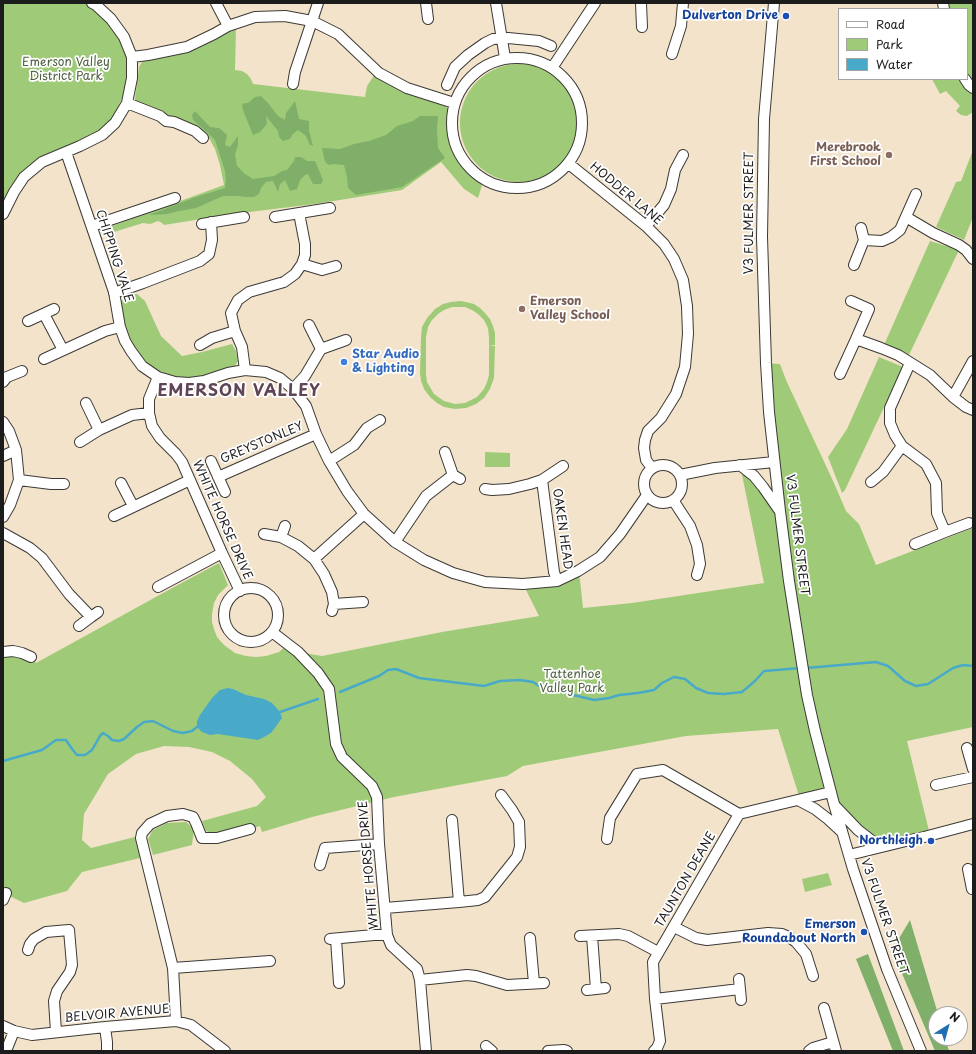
<!DOCTYPE html>
<style>
body{margin:0}
#map{position:relative;width:976px;height:1054px;overflow:hidden;background:#f4e3cb;font-family:"Playpen Sans",sans-serif}
canvas{display:block}
.frame{position:absolute;inset:0;border:4px solid #1c1c1c;pointer-events:none}
.legend{position:absolute;left:838px;top:8px;width:130px;height:72px;box-sizing:border-box;background:#fff;border:1px solid #a4a4a4;margin:0;padding:5px 7px;list-style:none;font-size:12px;color:#1c1c1c}
.legend li{display:flex;align-items:center;gap:8px;height:20px}
.legend b{width:20px;border:1px solid #a4a4a4}
.north{position:absolute;left:928px;top:1006px;width:40px;height:40px;box-sizing:border-box;background:#fff;border:1px solid #a4a4a4;border-radius:50%;rotate:37deg;font-size:11px;font-weight:700;line-height:16px;text-align:center;color:#1c1c1c}
.north::after{content:'';display:block;margin:auto;width:14px;height:18px;background:#1f6fb2;clip-path:polygon(50% 0,100% 100%,50% 72%,0 100%)}
</style>
<div id="map">
<canvas width="976" height="1054"></canvas>
<div class="frame"></div>
<ul class="legend">
<li><b style="height:5px;background:#fff"></b>Road</li>
<li><b style="height:11px;background:#9fcb78"></b>Park</li>
<li><b style="height:11px;background:#48a9c8"></b>Water</li>
</ul>
<div class="north">N</div>
</div>
<script>
const c = document.querySelector('canvas').getContext('2d');
c.lineJoin = 'round';
function fillPath(path, color) { c.fillStyle = color; c.fill(path, 'evenodd'); }
const toPath = rows => new Path2D(rows.map(r => 'M' + r).join(''));
function stroke(path, color, width, dash) { c.strokeStyle = color; c.lineWidth = width; c.lineCap = dash ? 'butt' : 'round'; c.setLineDash(dash || []); c.stroke(path); }
function write(font, color, halo, rows, align = 'center') {
  c.font = font + ' "Playpen Sans",sans-serif'; c.lineWidth = 3.5; c.setLineDash([]); c.textBaseline = 'middle'; c.strokeStyle = halo; c.fillStyle = color; for (const [text, x, y, turn = 0] of rows) {
    c.save(); c.translate(x, y); c.rotate((+turn || 0) * Math.PI / 180); c.textAlign = isNaN(turn) ? turn : align; if (halo) c.strokeText(text, 0, 0); c.fillText(text, 0, 0); c.restore();
  }
}
const green = toPath([
 [3,3,83,3,95,8,124,37,132,78,107,129,60,149,25,183,3,213],
 [948,3,973,3,973,82,967,74,967,9,949,9],
 [236,29,235,70,242,71,247,74,251,79,253,84,365,97,367,86,375,74,441,102,449,110,450,112,451,140,456,153,465,167,476,177,483,182,478,198,464,189,441,162,402,190,315,204,233,214,164,225,162,223,158,221,150,224,143,223,114,232,112,226,224,185,220,165,215,149,209,138,200,130,136,103,135,99,139,67,142,62,146,60,187,52,208,43,229,31],
 '460 123a59 59 0 1 1 118 0a59 59 0 1 1-118 0Z',
 [932,79,959,79,964,86,973,94,973,112,967,116,961,115,956,111,960,106,946,91,940,94],
 [973,150,973,217,964,240,936,227,956,182,961,181],
 [930,241,959,250,909,355,884,345],
 [137,294,145,301,161,336,182,356,202,352,232,344,236,351,238,361,235,366,210,376,178,379,156,373,141,361,131,346,124,326,120,303,127,295],
 [460,301,466,302,474,304,480,308,485,313,490,319,493,326,495,333,495,345,489,345,489,338,488,328,484,320,478,314,472,310,465,307,452,307,444,310,438,314,432,320,428,327,426,337,426,375,427,382,434,394,444,401,455,404,465,403,477,397,484,389,487,382,489,375,489,345,495,346,494,378,490,389,484,398,476,404,466,408,455,409,444,407,437,403,430,397,424,389,421,381,420,373,421,337,422,327,427,318,435,309,443,304,451,302],
 [879,357,903,367,845,490,842,493,828,457,847,429],
 [766,363,780,364,786,380,834,483,846,511,859,524,876,565,973,528,973,727,907,741,930,835,880,847,858,830,830,792,799,796,778,729,686,736,523,766,507,776,394,797,312,817,262,832,260,826,250,829,215,834,206,831,202,821,257,806,266,797,252,779,230,761,212,752,189,747,164,746,136,754,108,774,84,814,82,840,91,848,135,837,140,858,82,872,67,891,24,903,3,893,3,652,31,657,36,663,174,587,219,563,228,585,218,595,214,603,212,614,212,622,214,629,217,637,224,645,235,653,246,656,256,657,266,656,279,652,288,644,298,652,322,656,442,632,539,616,523,584,578,571,580,580,583,608,632,603,764,583,740,465,779,510],
 [485,452,510,453,510,467,485,467],
 [186,822,194,829,192,845,153,855,148,839,153,830,167,823],
 [828,873,832,885,805,892,802,879]
]);
const forest = toPath([
 [261,96,268,103,278,116,285,120,286,113,295,101,299,119,309,121,309,131,313,146,310,145,306,136,298,130,293,134,290,139,283,141,279,137,278,131,266,116,267,124,260,132,253,135,243,110,242,105,244,103,248,103,255,97],
 [195,111,210,127,219,128,227,135,225,145,230,147,238,136,238,145,235,154,237,166,245,174,253,179,274,176,282,171,287,170,294,161,295,157,301,157,307,161,315,161,323,180,321,184,313,184,308,174,305,175,300,180,297,189,290,191,285,180,280,184,278,192,273,181,266,182,261,188,259,194,254,197,245,197,239,196,223,196,196,208,179,211,167,214,149,215,196,197,225,188,226,181,225,171,215,140,208,133,193,120,192,115],
 [420,116,438,116,437,129,438,148,445,158,402,187,356,195,348,188,347,177,344,165,334,164,329,165,325,162,322,148,340,149,354,144,369,141,386,135,397,126,413,121],
 [910,920,938,1014,936,1014,936,1038,945,1038,949,1051,935,1051,892,950],
 [868,954,904,1051,893,1051,856,959]
]);
const water = toPath([
 [228,688,233,689,246,695,264,699,272,703,280,712,282,718,271,733,264,737,258,740,218,734,210,735,202,732,197,727,197,721,200,715,212,698,220,690]
]);
const stream = toPath([
 [806,668,876,662,888,666,905,681,916,686,928,684,953,668,963,665,973,666],
 [340,692,379,676,388,670,396,669,419,678,484,686,500,681,520,680,533,682,547,691,557,692,564,691,569,694,594,700,609,698,619,695,638,693,654,690,662,683,674,677,685,679,696,688,708,693,724,694,742,692,755,681,764,671,801,668],
 [280,712,318,699],
 [3,761,42,750,56,740,66,740,72,749,77,755,85,755,92,750,100,736,103,733,108,736,112,740,119,741,124,739,137,727,144,722,153,721,173,731,183,733,192,731,197,727]
]);
const minor = toPath([
 [216,3,228,26],
 [426,3,428,19],
 [496,3,505,58],
 [641,3,642,27],
 [774,3,764,119,762,237,766,363,769,412,780,511,789,581,807,695,815,731,834,804,853,869,887,969,921,1051],
 [943,3,944,9],
 [672,54,681,26,683,3],
 [132,57,148,55,187,47,214,34,228,26,255,17,285,16,312,21,338,34,379,73,407,88,454,103],
 '452 123a65 65 0 1 1 130 0a65 65 0 1 1-130 0Z',
 [552,68,595,3],
 [965,79,969,85,973,88],
 [293,84,295,72,318,3],
 [447,85,455,67,468,55,485,43,493,39,508,38,539,41,551,46],
 [127,103,160,116,166,121,174,122,195,131,203,138],
 [66,152,114,292,120,327,125,341,131,351,142,366,158,377,175,382,189,383,204,381,228,373,245,370,266,372,280,378,293,389,306,406,316,434,329,461,347,491,364,514,395,542,424,560,453,573,485,582,523,584,557,581,578,571,600,557,620,534,647,495],
 [569,164,646,226,664,244,674,259,683,280,687,306,688,334,685,367,676,394,661,418,648,431,645,440,644,448,646,460,652,468],
 [3,214,14,192,24,177,42,162,80,146,102,135,115,123,127,103,132,78,132,57,124,37,111,19,96,5,92,3],
 [275,217,330,208],
 [906,217,933,233,959,245,966,250,973,259],
 [202,224,244,217],
 [92,226,175,198],
 [646,226,664,205,671,189,675,170,683,155],
 [864,240,882,241,891,237,900,230,916,194],
 [302,264,322,270,336,266],
 [854,265,864,240,861,228],
 [114,293,143,283,200,261,209,254,212,240,211,222],
 [44,314,63,350],
 [28,321,54,309],
 [856,339,881,348,898,355,930,375,953,397],
 [200,345,212,338,235,331],
 [321,349,346,340],
 [44,359,105,331,120,327],
 [973,361,953,397,966,407,973,410],
 [910,363,890,408,890,423,895,435,902,446,926,464,936,483,937,513,945,532],
 [245,370,242,347,235,331,231,313,238,300,249,292,284,282,295,274,302,264,305,255,305,244,299,213],
 [840,374,856,339,869,309,851,301],
 [158,377,149,399,149,413,152,426,160,438,176,454,182,462,222,553,240,591],
 [3,382,7,377,22,371],
 [293,389,305,376,321,349,309,325],
 [86,403,99,430],
 [3,422,9,431,16,450,19,480,10,505,3,517],
 [80,442,99,430,132,415,149,413],
 [445,452,453,475,460,479],
 [3,456,16,450],
 [211,461,225,492],
 [329,461,354,445,367,428,380,420],
 '644 484a19 19 0 1 1 38 0a19 19 0 1 1-38 0Z',
 [740,465,754,476,763,487,779,510],
 [680,475,715,468,774,462],
 [218,477,316,434],
 [19,480,51,484,64,484],
 [542,480,554,572,557,581],
 [871,482,883,472,902,446],
 [121,483,133,506],
 [485,489,492,490,509,489,530,484,542,480,563,466],
 [673,500,690,526,697,545,700,564,697,575],
 [114,516,190,480],
 [3,533,30,548,42,558,69,594,91,617],
 [264,534,281,537,298,546,314,559,324,574,332,592,334,604,332,611],
 [281,537,285,526],
 [395,542,426,496,453,475],
 [915,544,945,532,969,523],
 [314,559,364,514],
 [158,587,222,553],
 '224 615a27 27 0 1 1 54 0a27 27 0 1 1-54 0Z',
 [334,604,363,602],
 [79,626,91,617,98,612],
 [272,632,298,652,318,673,329,689,336,744,342,757,372,786,377,797,379,844,387,935,391,945,417,969,420,980,426,1051],
 [3,652,13,651,22,653,31,657],
 [967,748,973,769],
 [936,785,973,777],
 [798,800,815,809,828,819,841,831],
 [836,807,858,830,880,847],
 [452,820,459,902],
 [607,839,610,818,637,774,663,770,739,814],
 [849,855,910,840,924,837,973,824],
 [320,865,325,848,379,844],
 [968,869,972,889],
 [3,900,6,893],
 [385,908,459,902,478,900,485,897,517,857,520,847,519,822,512,810,501,795],
 [674,927,696,938,707,940,768,933,782,934,789,937,796,942,806,954,813,976],
 [580,936,619,934,628,936,658,952],
 [592,936,596,989],
 [530,938,534,983],
 [330,939,374,935,387,935],
 [336,939,339,983],
 [28,950,30,944,34,939,46,932,69,930,72,965,70,972,57,991,54,1001,56,1032],
 [173,968,270,961],
 [739,979,741,1000],
 [420,980,467,975,476,976,507,985,544,983],
 [587,990,605,988],
 [655,999,740,989],
 [824,1008,836,1051],
 [176,1021,173,968,141,838,142,833,150,824,167,816,183,814,193,817,196,823,202,838,217,838,250,829],
 [3,1026,14,1031,32,1035,105,1027,176,1021,191,1025,225,1051],
 [105,1027,107,1042,107,1051],
 [486,1046,492,1051],
 [6,1051,14,1031],
 [548,1051,564,1050,567,1051],
 [654,1051,657,1048,660,1041,655,999,653,962,739,814,831,792],
 [809,1051,813,1048,833,1042]
]);
const markers = [
 [786,16,4,"#1a4fb4"],
 [889,155,4,"#8d6e63"],
 [522,309,4,"#8d6e63"],
 [344,362,4,"#3f7fe0"],
 [931,841,4,"#1a4fb4"],
 [864,932,4,"#1a4fb4"]
];
const transitNames = [
 ["Dulverton Drive",778,16],
 ["Northleigh",923,841],
 ["Emerson",856,925],
 ["Roundabout North",856,939]
];
const parkNames = [
 ["Emerson Valley",66,63],
 ["District Park",66,77],
 ["Tattenhoe",572,675],
 ["Valley Park",572,689]
];
const educationNames = [
 ["Merebrook",881,148],
 ["First School",881,162],
 ["Emerson",530,302,"left"],
 ["Valley School",530,316,"left"]
];
const streetNames = [
 ["HODDER LANE",626,194,40],
 ["V3 FULMER STREET",750,213,-90],
 ["CHIPPING VALE",114,256,72],
 ["GREYSTONLEY",262,443,-23],
 ["WHITE HORSE DRIVE",222,520,66],
 ["OAKEN HEAD",562,529,82],
 ["V3 FULMER STREET",797,535,83],
 ["WHITE HORSE DRIVE",369,865,-95],
 ["TAUNTON DEANE",686,880,-60],
 ["V3 FULMER STREET",884,917,71],
 ["BELVOIR AVENUE",117,1014,-5]
];
const shopNames = [
 ["Star Audio",352,355],
 ["& Lighting",352,369]
];
const districtNames = [
 ["EMERSON VALLEY",239,392]
];
fillPath(green, '#9fcb78');
fillPath(forest, '#7faf68');
fillPath(water, '#48a9c8');
stroke(stream, '#48a9c8', 2.5);
stroke(minor, '#3c3a36', 12);
stroke(minor, '#fff', 10);
for (const [x, y, r, color] of markers) { const dot = new Path2D(); dot.arc(x, y, r, 0, 2 * Math.PI); c.fillStyle = color; c.fill(dot); stroke(dot, '#fff', 1.5); }
write('bold 12px', '#164399', '#fff', transitNames, 'right');
write('12px', '#506241', '#fff', parkNames);
write('bold 12px', '#785e54', '#fff', educationNames, 'right');
write('12px', '#1c1c1c', '#fff', streetNames);
write('bold 12px', '#366cbe', '#fff', shopNames, 'left');
c.letterSpacing = '1px';
write('bold 16px', '#5e4656', '#fff', districtNames);
c.letterSpacing = '0px';
</script>
